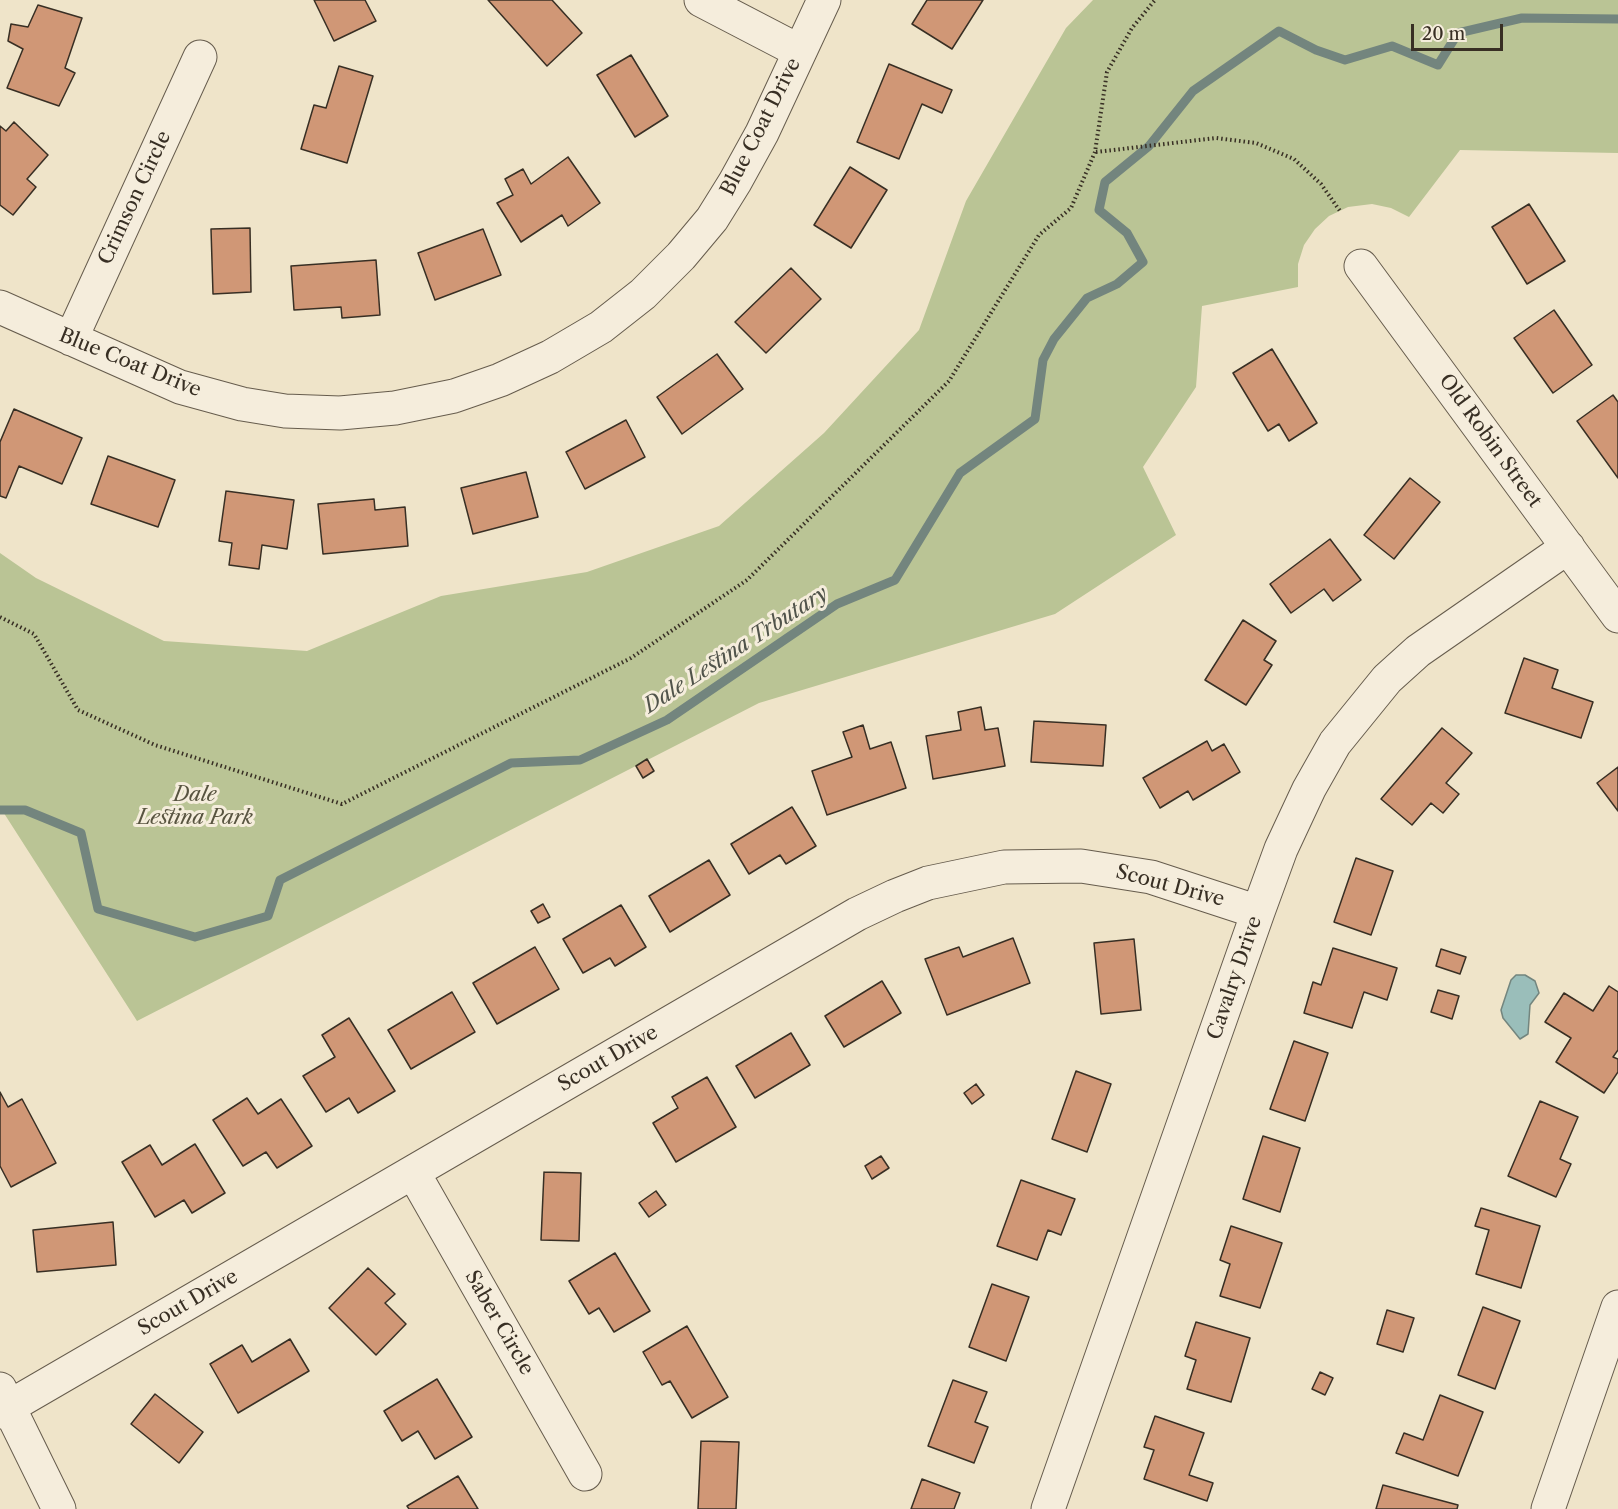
<!DOCTYPE html>
<style>
body{margin:0}
#map{position:relative;width:1618px;height:1509px;overflow:hidden;background:#efe4c9;font-family:"Libre Caslon Text",serif}
canvas{display:block}
.scale{position:absolute;left:1411px;top:24px;width:92px;height:27px;box-sizing:border-box;border:3px solid #382f24;border-top:0;padding-left:8px;font-size:18px;line-height:21px;white-space:nowrap;color:#382f24;-webkit-text-stroke:4px #f5eddc;paint-order:stroke}
</style>
<div id="map">
<canvas width="1618" height="1509"></canvas>
<div class="scale">20 m</div>
</div>
<script>
const c = document.querySelector('canvas').getContext('2d');
c.lineJoin = 'round';
function fillPath(path, color) { c.fillStyle = color; c.fill(path, 'evenodd'); }
const toPath = rows => new Path2D(rows.map(r => 'M' + r).join(''));
function stroke(path, color, width, dash) { c.strokeStyle = color; c.lineWidth = width; c.lineCap = dash ? 'butt' : 'round'; c.setLineDash(dash || []); c.stroke(path); }
function write(font, color, halo, rows, align = 'center') {
  c.font = font + ' "Libre Caslon Text",serif'; c.lineWidth = 6; c.setLineDash([]); c.textBaseline = 'middle'; c.strokeStyle = halo; c.fillStyle = color; for (const [text, x, y, turn = 0] of rows) {
    c.save(); c.translate(x, y); c.rotate((+turn || 0) * Math.PI / 180); c.textAlign = isNaN(turn) ? turn : align; if (halo) c.strokeText(text, 0, 0); c.fillText(text, 0, 0); c.restore();
  }
}
const green = toPath([
 [1093,0,1618,0,1618,153,1460,150,1409,217,1391,208,1372,204,1348,207,1329,216,1315,229,1304,245,1298,264,1298,287,1202,306,1196,387,1143,467,1176,535,1055,614,759,703,137,1021,0,807,0,553,36,578,164,641,307,651,441,596,587,572,719,526,824,433,919,330,966,201,1066,28]
]);
const water = toPath([
 [1516,975,1525,975,1535,981,1539,993,1530,1005,1528,1034,1520,1039,1503,1018,1501,1010,1511,980,1516,975]
]);
const stream = toPath([
 [0,810,25,810,81,833,98,909,195,937,268,916,280,880,511,763,580,760,667,720,837,604,895,580,960,473,1035,419,1043,360,1054,339,1087,298,1117,284,1143,262,1127,233,1099,210,1105,182,1149,146,1193,91,1279,31,1316,50,1345,60,1392,46,1438,65,1458,33,1522,18,1618,19]
]);
const building = toPath([
 [314,0,365,0,376,21,334,41,314,0],
 [488,0,552,0,582,33,547,66,488,0],
 [927,0,983,0,952,49,912,24,927,0],
 [38,5,82,18,65,68,75,73,59,106,7,88,23,49,8,41,11,24,28,27,38,5],
 [631,55,668,116,635,137,597,75,631,55],
 [889,64,952,90,942,113,922,104,899,159,857,142,889,64],
 [339,66,373,76,347,163,301,149,314,105,326,108,339,66],
 [14,122,48,155,27,179,36,187,13,215,0,205,0,126,6,131,14,122],
 [568,157,600,203,568,226,562,215,521,242,497,203,513,195,505,179,523,169,531,184,568,157],
 [850,167,887,190,851,248,814,225,850,167],
 [1529,204,1565,261,1527,284,1492,227,1529,204],
 [250,228,251,292,213,294,211,229,250,228],
 [483,229,501,275,435,300,418,253,483,229],
 [376,260,380,315,342,318,341,307,294,310,291,266,376,260],
 [791,268,821,299,766,353,735,322,791,268],
 [1554,310,1592,365,1553,393,1514,338,1554,310],
 [1272,349,1317,423,1289,441,1279,424,1268,431,1233,373,1272,349],
 [717,354,743,389,682,434,657,397,717,354],
 [1613,395,1618,402,1618,478,1577,421,1613,395],
 [14,409,82,438,62,484,19,466,6,498,0,496,0,442,14,409],
 [626,420,645,457,585,489,566,452,626,420],
 [108,456,175,480,158,527,91,504,108,456],
 [526,472,538,517,473,534,461,488,526,472],
 [1410,478,1440,502,1394,559,1364,535,1410,478],
 [226,491,294,500,287,549,262,545,259,569,229,565,232,543,219,541,226,491],
 [374,499,375,510,405,507,408,546,323,554,318,504,374,499],
 [1330,539,1361,580,1333,601,1324,589,1291,613,1270,584,1330,539],
 [1243,620,1276,641,1264,660,1272,665,1246,705,1205,680,1243,620],
 [1524,658,1558,670,1552,688,1593,702,1581,738,1505,713,1524,658],
 [981,707,985,730,998,728,1005,766,933,779,926,736,961,730,958,712,981,707],
 [1034,721,1106,725,1103,766,1031,762,1034,721],
 [863,725,870,749,891,742,906,788,827,815,812,771,852,757,843,732,863,725],
 [1442,728,1472,753,1446,783,1459,794,1443,813,1431,803,1412,825,1381,799,1442,728],
 [1207,741,1212,751,1224,744,1240,772,1193,800,1188,791,1160,808,1143,778,1207,741],
 [647,759,654,771,643,778,636,766,647,759],
 [1618,767,1618,811,1597,783,1618,767],
 [792,807,816,846,786,864,780,855,749,874,731,844,792,807],
 [1356,858,1393,871,1371,935,1334,922,1356,858],
 [709,860,730,895,670,932,649,896,709,860],
 [543,904,550,917,538,923,531,911,543,904],
 [621,905,646,947,615,966,610,958,583,973,563,939,621,905],
 [1013,938,1030,983,947,1015,925,959,959,947,963,957,1013,938],
 [1134,939,1141,1010,1101,1014,1094,943,1134,939],
 [535,947,559,989,497,1024,473,983,535,947],
 [1333,948,1397,968,1387,1000,1364,992,1352,1028,1304,1013,1313,982,1321,985,1333,948],
 [1441,949,1466,957,1460,974,1436,966,1441,949],
 [882,981,901,1013,844,1047,825,1016,882,981],
 [1609,986,1618,992,1618,1050,1613,1057,1618,1059,1618,1072,1604,1093,1556,1062,1571,1038,1545,1022,1564,993,1593,1011,1609,986],
 [1438,990,1459,996,1452,1019,1431,1012,1438,990],
 [452,992,475,1032,411,1069,388,1030,452,992],
 [349,1018,395,1091,358,1113,349,1098,326,1112,303,1076,335,1057,322,1035,349,1018],
 [791,1033,810,1065,755,1098,736,1066,791,1033],
 [1294,1041,1328,1053,1305,1121,1270,1109,1294,1041],
 [1076,1071,1111,1084,1087,1152,1052,1139,1076,1071],
 [707,1077,736,1127,676,1162,653,1123,678,1108,672,1097,707,1077],
 [976,1084,984,1095,972,1104,964,1093,976,1084],
 [0,1092,8,1107,22,1099,56,1163,11,1187,0,1166,0,1092],
 [247,1098,258,1114,281,1099,312,1146,277,1168,266,1152,243,1166,213,1120,247,1098],
 [1540,1101,1578,1117,1560,1159,1571,1164,1556,1197,1508,1176,1540,1101],
 [1263,1136,1300,1148,1280,1212,1243,1199,1263,1136],
 [195,1144,225,1193,192,1213,184,1200,155,1217,122,1162,150,1145,162,1165,195,1144],
 [881,1156,889,1168,872,1179,865,1166,881,1156],
 [544,1172,581,1173,579,1241,541,1240,544,1172],
 [1021,1180,1075,1199,1061,1235,1048,1230,1037,1260,997,1246,1021,1180],
 [656,1191,666,1205,649,1217,639,1203,656,1191],
 [1481,1208,1540,1226,1521,1288,1476,1274,1489,1230,1475,1226,1481,1208],
 [113,1222,116,1265,37,1272,33,1230,113,1222],
 [1231,1226,1282,1243,1260,1308,1220,1296,1230,1264,1220,1260,1231,1226],
 [615,1253,650,1311,614,1332,599,1308,589,1314,569,1281,615,1253],
 [368,1268,395,1294,385,1303,406,1324,376,1355,329,1308,368,1268],
 [992,1284,1029,1297,1006,1361,969,1347,992,1284],
 [1483,1307,1520,1321,1495,1389,1458,1375,1483,1307],
 [1387,1310,1414,1318,1403,1352,1377,1344,1387,1310],
 [1196,1322,1250,1338,1231,1402,1187,1389,1196,1360,1185,1356,1196,1322],
 [687,1326,728,1397,692,1418,670,1381,662,1385,643,1352,687,1326],
 [290,1339,309,1371,238,1413,210,1364,242,1345,252,1362,290,1339],
 [1320,1372,1333,1378,1325,1395,1312,1389,1320,1372],
 [437,1379,472,1437,435,1459,418,1431,402,1441,384,1411,437,1379],
 [953,1380,987,1392,975,1422,988,1427,974,1463,928,1446,953,1380],
 [155,1394,203,1432,179,1463,131,1424,155,1394],
 [1440,1395,1483,1412,1458,1476,1396,1453,1404,1433,1423,1440,1440,1395],
 [1155,1416,1204,1433,1189,1475,1213,1483,1207,1501,1144,1479,1154,1450,1144,1447,1155,1416],
 [701,1441,739,1442,736,1509,698,1509,701,1441],
 [458,1476,478,1509,409,1509,407,1506,458,1476],
 [922,1479,960,1493,954,1509,911,1509,922,1479],
 [1383,1485,1458,1505,1457,1509,1376,1509,1383,1485]
]);
const path = toPath([
 [1096,152,1216,138,1256,143,1294,159,1321,184,1340,211],
 [0,617,34,634,78,710,155,745,342,804,631,658,747,580,949,381,1039,235,1071,208,1095,152,1107,72,1132,28,1155,0]
]);
const minor = toPath([
 [701,0,799,51],
 [1361,266,1618,616],
 [0,307,180,387,242,404,285,411,340,413,395,408,454,396,500,380,550,357,601,327,643,294,681,256,712,219,735,182,762,133,824,0],
 [71,339,200,57],
 [413,1172,585,1474],
 [0,1389,59,1509],
 [0,1412,857,914,895,896,928,883,1004,867,1081,866,1151,877,1258,912],
 [1048,1509,1258,912,1281,849,1309,789,1335,743,1387,679,1418,651,1568,547],
 [1548,1509,1618,1307]
]);
const streetNames = [
 ["Blue Coat Drive",761,127,-63],
 ["Crimson Circle",135,198,-65],
 ["Blue Coat Drive",130,363,22],
 ["Old Robin Street",1490,441,54],
 ["Scout Drive",1170,886,15],
 ["Cavalry Drive",1235,978,-71],
 ["Scout Drive",608,1059,-30],
 ["Scout Drive",188,1303,-30],
 ["Saber Circle",499,1323,60]
];
const parkNames = [
 ["Dale",195,795],
 ["Lestina Park",195,818]
];
const waterNames = [
 ["Dale Lestina Trbutary",736,650,-33]
];
fillPath(green, '#bac495');
fillPath(water, '#9abeba');
stroke(water, '#73857e', 1.5);
stroke(stream, '#73857e', 9);
fillPath(building, '#d09776');
stroke(building, '#382f24', 1.5);
stroke(minor, '#665c4d', 35);
stroke(path, '#382f24', 4, [1.5, 3]);
stroke(minor, '#f5eddc', 33);
write('20px', '#382f24', '#f5eddc', streetNames);
write('italic 20px', '#585440', '#f5eddc', parkNames);
write('italic 21px', '#50534a', '#f5eddc', waterNames);
</script>
